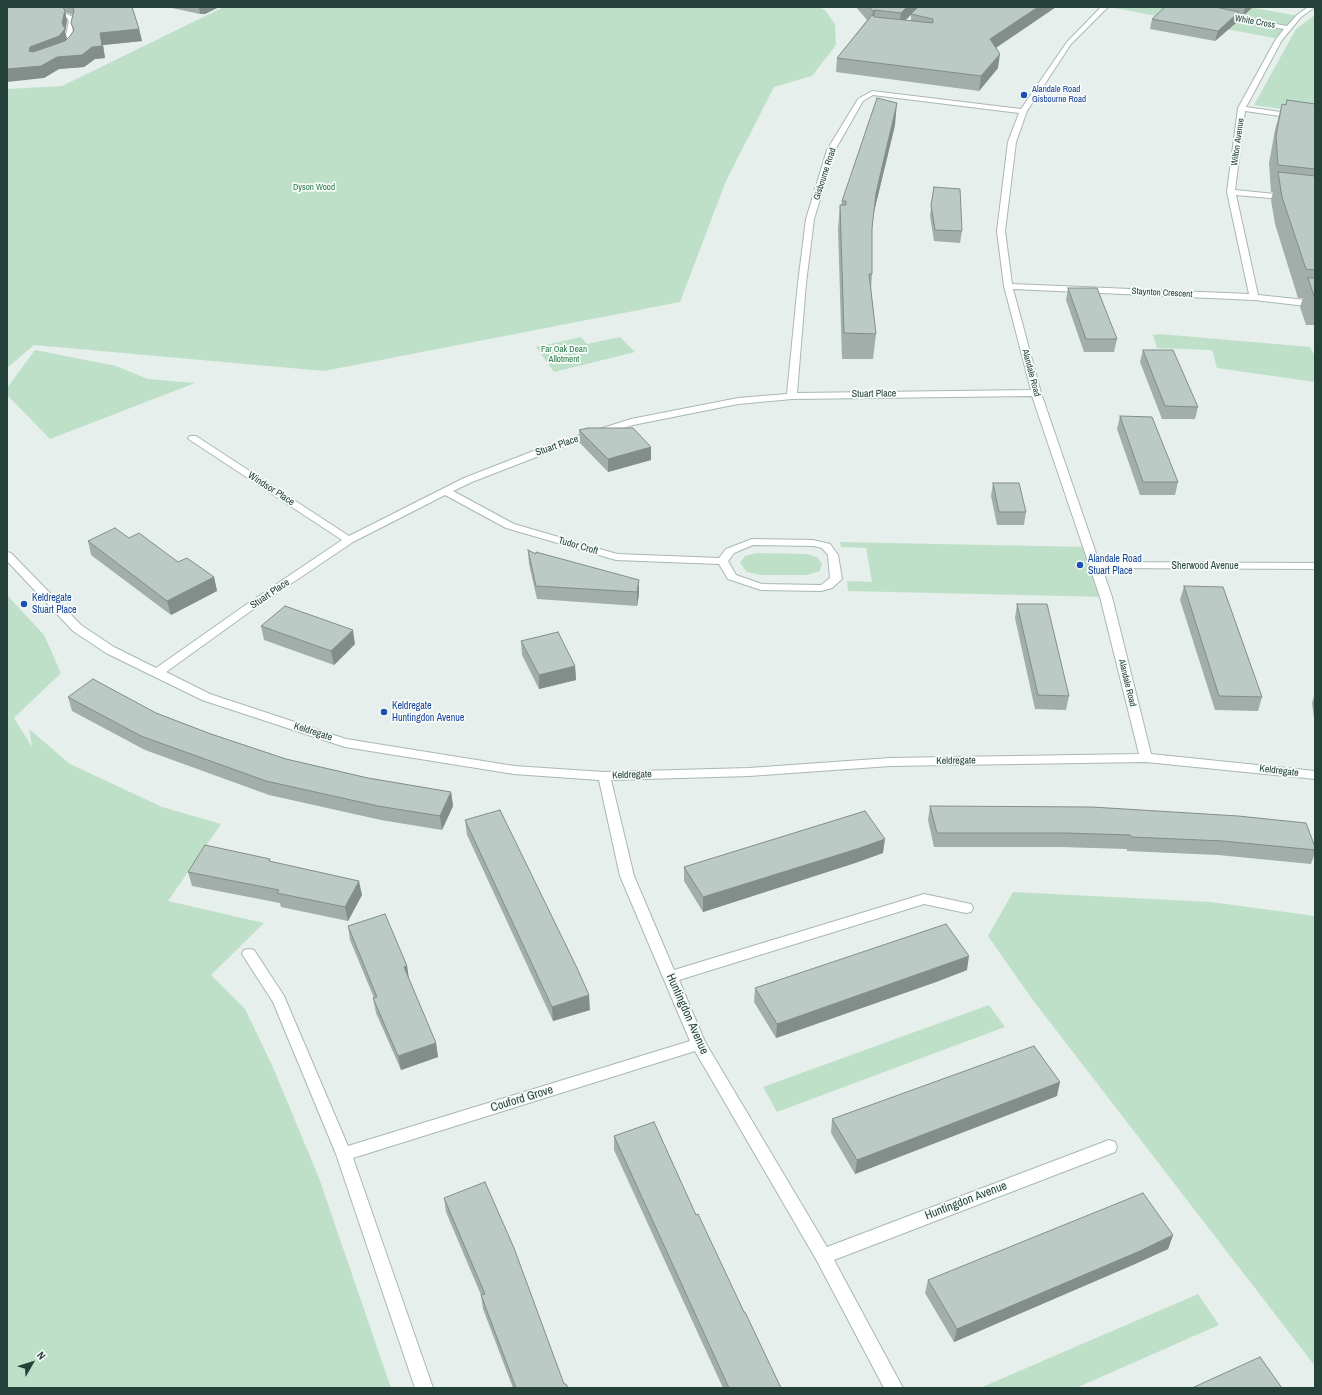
<!DOCTYPE html>
<style>
body{margin:0}
#map{position:relative;width:1322px;height:1395px;overflow:hidden;background:#e6efeb;font-family:"Archivo Narrow",sans-serif}
canvas{display:block}
.frame{position:absolute;inset:0;border:8px solid #24423a;pointer-events:none}
.north{position:absolute;left:12px;top:1343px;width:40px;height:40px;-webkit-text-stroke:3px #f7fbf9;paint-order:stroke;rotate:51deg;font-size:11px;font-weight:700;line-height:16px;text-align:center;color:#24423a}
.north::after{content:'';display:block;margin:auto;width:14px;height:18px;background:#24423a;clip-path:polygon(50% 0,100% 100%,50% 72%,0 100%)}
</style>
<div id="map">
<canvas width="1322" height="1395"></canvas>
<div class="frame"></div>
<div class="north">N</div>
</div>
<script>
const c = document.querySelector('canvas').getContext('2d');
c.lineJoin = 'round';
function fillPath(path, color) { c.fillStyle = color; c.fill(path, 'evenodd'); }
const toPath = rows => new Path2D(rows.map(r => 'M' + r).join(''));
function stroke(path, color, width, dash) { c.strokeStyle = color; c.lineWidth = width; c.lineCap = dash ? 'butt' : 'round'; c.setLineDash(dash || []); c.stroke(path); }
function write(font, color, halo, rows, align = 'center') {
  c.font = font + ' "Archivo Narrow",sans-serif'; c.lineWidth = 3.5; c.setLineDash([]); c.textBaseline = 'middle'; c.strokeStyle = halo; c.fillStyle = color; for (const [text, x, y, turn = 0] of rows) {
    c.save(); c.translate(x, y); c.rotate((+turn || 0) * Math.PI / 180); c.textAlign = isNaN(turn) ? turn : align; if (halo) c.strokeText(text, 0, 0); c.fillText(text, 0, 0); c.restore();
  }
}
const green = toPath([
 [224,7,818,7,825,10,835,24,836,45,812,76,774,87,726,181,680,302,324,371,34,345,7,368,7,89,62,86],
 [1109,7,1249,7,1299,16,1279,39],
 [1315,15,1315,114,1254,105,1296,29],
 [1160,334,1310,347,1315,356,1315,382,1217,368,1212,350,1157,348,1153,335],
 [581,337,587,344,620,337,635,352,554,372,536,347],
 [35,350,116,366,148,379,195,383,50,439,7,395,7,388],
 [840,542,1088,547,1106,597,848,591,847,581,872,582,866,548,841,547],
 [757,553,807,554,817,557,822,564,820,571,807,575,761,575,747,572,740,563,745,556],
 [7,595,44,635,61,673,14,718,32,747,29,729,70,764,162,807,221,824,168,901,264,923,211,975,245,1009,272,1065,319,1178,391,1388,7,1388],
 [1013,892,1211,902,1315,916,1315,1366,1032,999,988,936],
 [989,1005,1005,1027,777,1112,763,1087],
 [1198,1294,1219,1325,1076,1388,980,1388]
]);
const minor = toPath([
 [42,7,51,7,73,17,75,21,72,35,75,41,72,47,68,50,63,49,69,41,66,35,69,21,67,18,42,7],
 [1101,7,1108,7,1071,44,1027,111,1016,142,1005,231,1012,284,1249,294,1227,192,1238,108,1276,39,1284,29,1222,18,1219,16,1222,14,1287,26,1297,15,1308,7,1315,7,1301,17,1282,40,1246,107,1315,117,1315,121,1245,111,1235,190,1315,198,1315,202,1236,195,1258,295,1315,301,1315,307,1254,300,1013,289,1041,393,1099,562,1315,563,1315,569,1102,568,1112,597,1151,754,1315,771,1315,779,1146,762,890,766,749,776,611,780,634,876,674,970,924,894,966,903,971,904,973,908,971,912,966,913,924,904,679,980,705,1042,827,1247,1109,1140,1115,1142,1117,1147,1115,1152,834,1260,903,1388,884,1388,817,1261,695,1051,353,1158,433,1388,415,1388,336,1154,273,1002,242,954,244,950,249,949,254,950,284,996,348,1146,690,1041,620,876,599,780,514,774,345,747,202,700,106,653,73,631,7,561,7,552,11,553,81,625,114,647,156,668,247,604,342,540,190,440,188,438,190,436,196,436,349,536,464,478,549,445,631,419,738,398,787,394,798,283,806,219,827,150,858,99,872,91,1021,109,1067,42,1101,7],
 [873,95,1019,113,1008,142,997,231,1004,286,1031,390,797,393,806,283,814,219,835,150,863,101,873,95],
 [1032,396,1100,597,1139,754,890,758,749,768,604,772,514,766,346,739,210,694,166,672,255,608,353,542,445,495,506,528,616,560,719,564,728,579,761,590,821,591,832,588,842,579,838,555,830,544,813,540,752,539,726,549,719,558,617,554,514,524,453,491,472,482,557,449,633,425,738,404,792,399,1032,396],
 [753,545,813,546,822,548,828,555,830,578,821,585,762,584,736,575,728,561,734,553,753,545]
]);
const wall = toPath([
 [7,7,132,7,139,29,142,41,103,45,105,58,95,59,84,67,59,69,44,78],
 [65,12,73,15,71,23,73,31,70,36,67,39,65,32,67,21],
 [167,7,219,7,205,14,200,14],
 [856,7,1056,7,996,48,998,68,979,91,836,72,837,58,867,20],
 [911,15,911,21,906,20],
 [1165,7,1253,7,1243,16,1238,15,1237,22,1215,41,1150,29,1152,19],
 [1287,100,1315,104,1315,325,1306,325,1300,307,1303,298,1298,298,1275,224,1271,200,1273,192,1271,192,1269,163,1275,130,1282,104,1286,105],
 [895,125,873,216,872,232,872,274,871,289,876,334,873,359,842,359,838,229,840,205,841,205,842,201],
 [934,187,962,231,960,243,934,241,930,216],
 [1068,288,1117,339,1114,352,1084,352,1066,300],
 [1143,350,1198,407,1195,419,1162,419,1140,362],
 [1120,416,1178,482,1175,495,1140,495,1117,429],
 [579,430,651,447,651,460,608,472,580,443],
 [993,483,1026,512,1024,525,997,525,991,496],
 [129,538,178,562,214,577,217,591,171,615,91,555,88,541],
 [528,550,536,554,639,580,639,594,637,606,537,599,529,564],
 [1184,586,1262,697,1258,711,1215,710,1180,600],
 [1017,604,1069,696,1066,710,1035,709,1015,618],
 [261,626,355,644,334,665,264,640],
 [521,641,575,666,576,680,539,689,522,655],
 [1315,692,1315,725,1312,703],
 [68,697,156,713,211,734,286,759,368,778,451,792,453,806,442,830,381,820,269,795,145,750,72,711],
 [930,806,1315,847,1315,853,1311,864,1218,855,1127,851,1127,849,1061,847,934,847,928,820],
 [465,820,590,1010,553,1021,467,835],
 [883,853,855,863,703,912,684,881,684,867],
 [271,862,362,895,348,921,281,907,280,903,192,886,188,872],
 [348,926,407,966,409,979,436,1043,438,1057,401,1070,376,1013,373,998,374,998,350,940],
 [967,970,936,982,776,1038,754,1002,755,988],
 [1057,1096,855,1174,831,1133,832,1119],
 [614,1136,696,1215,781,1388,723,1388,614,1150],
 [444,1198,564,1384,568,1388,513,1388,483,1309,481,1295,446,1212],
 [1173,1235,1168,1249,1135,1264,954,1342,925,1293,928,1280]
]);
const shadedWall = toPath([
 [199,7,219,7,205,14,200,14],
 [907,7,919,7,899,26,901,13],
 [1038,7,1056,7,988,53,990,39],
 [1245,7,1253,7,1243,16],
 [65,10,67,21,65,32,67,41,32,59,29,51,30,47,62,23],
 [875,10,874,24,872,25,873,11],
 [1239,12,1237,22,1215,41,1218,31],
 [139,29,142,41,103,45,105,58,95,59,84,67,59,69,44,78,7,82,7,69,100,33],
 [1000,54,998,68,979,91,981,76],
 [897,103,895,125,873,216,869,252,876,193],
 [651,447,651,460,608,472,608,459],
 [214,577,217,591,171,615,167,601],
 [639,580,639,594,637,606,637,592],
 [353,630,355,644,334,665,331,651],
 [575,666,576,680,539,689,539,675],
 [451,792,453,806,442,830,440,816],
 [885,839,883,853,855,863,703,912,703,897],
 [359,881,362,895,348,921,345,907],
 [969,956,967,970,936,982,776,1038,777,1024],
 [407,966,409,980,404,967],
 [589,995,590,1010,553,1021,552,1007],
 [436,1043,438,1057,401,1070,398,1056],
 [1060,1082,1057,1096,855,1174,857,1160],
 [1173,1235,1168,1249,1135,1264,954,1342,957,1329]
]);
const building = toPath([
 [7,7,62,7,65,10,62,23,65,29,59,36,30,47,29,51,33,52,65,41,70,36,74,30,71,23,74,10,72,7,132,7,139,29,100,33,102,46,92,47,82,55,57,57,41,66,7,69,7,7],
 [869,7,907,7,901,13,875,10,873,11,869,7],
 [918,7,1038,7,990,39,1000,54,981,76,837,58,872,15,875,17,933,23,933,19,911,14,918,7],
 [1165,7,1215,7,1239,12,1218,31,1152,19,1165,7],
 [877,98,897,103,876,193,872,228,872,274,869,274,876,334,844,333,840,205,846,205,846,201,842,201,877,98],
 [1287,100,1315,104,1315,169,1278,165,1276,136,1282,104,1286,105,1287,100],
 [1278,172,1315,176,1315,270,1306,269,1282,197,1278,172],
 [934,187,960,189,962,231,935,230,931,205,934,187],
 [1308,278,1315,278,1315,296,1314,296,1308,278],
 [1068,288,1097,288,1117,339,1086,339,1068,288],
 [1143,350,1173,350,1198,407,1165,406,1143,350],
 [1120,416,1152,417,1178,482,1143,482,1120,416],
 [588,428,633,428,651,447,608,459,579,430,588,428],
 [993,483,1019,483,1026,512,999,512,993,483],
 [115,528,129,538,139,533,178,562,187,558,214,577,167,601,88,541,115,528],
 [528,550,536,554,536,552,639,580,637,592,536,586,528,550],
 [1184,586,1223,587,1262,697,1219,696,1184,586],
 [1017,604,1047,604,1069,696,1038,695,1017,604],
 [285,606,353,630,331,651,261,626,285,606],
 [558,632,575,666,539,675,521,641,558,632],
 [93,679,156,713,211,734,286,759,368,778,451,792,440,816,378,806,266,781,141,736,68,697,93,679],
 [930,806,1092,807,1238,816,1306,823,1315,847,1315,850,1223,841,1131,837,1130,835,1065,833,937,833,930,806],
 [500,810,577,968,589,995,552,1007,465,820,500,810],
 [865,811,885,839,857,849,703,897,684,867,865,811],
 [205,845,270,859,269,861,359,881,345,907,277,893,279,890,188,872,205,845],
 [385,914,407,966,404,967,436,1043,398,1056,373,998,377,997,348,926,385,914],
 [946,924,969,956,938,967,777,1024,755,988,946,924],
 [1034,1046,1060,1082,857,1160,832,1119,1034,1046],
 [654,1122,696,1215,698,1214,744,1312,745,1312,781,1388,729,1388,614,1136,654,1122],
 [485,1182,514,1248,564,1384,566,1384,568,1388,516,1388,481,1295,485,1294,444,1198,485,1182],
 [1143,1193,1173,1235,1140,1251,957,1329,928,1280,1143,1193],
 [1260,1357,1282,1388,1192,1388,1260,1357]
]);
const markers = [
 [1024,95,4,"#1a4fb4"],
 [1080,565,4,"#1a4fb4"],
 [24,604,4,"#1a4fb4"],
 [384,712,4,"#1a4fb4"]
];
const farStreetnames = [
 ["White Cross",1255,22,10],
 ["Wilton Avenue",1238,142,-82],
 ["Gisbourne Road",825,174,-72],
 ["Staynton Crescent",1162,293,3],
 ["Alandale Road",1031,373,75],
 ["Alandale Road",1127,683,76]
];
const farTransitnames = [
 ["Alandale Road",1032,90],
 ["Gisbourne Road",1032,100]
];
const farParknames = [
 ["Dyson Wood",314,188],
 ["Far Oak Dean",564,350],
 ["Allotment",564,360]
];
const streetNames = [
 ["Stuart Place",874,394,-1],
 ["Stuart Place",557,446,-19],
 ["Windsor Place",271,489,33],
 ["Tudor Croft",578,546,16],
 ["Sherwood Avenue",1205,566],
 ["Stuart Place",270,594,-34],
 ["Keldregate",313,732,18],
 ["Keldregate",956,761,-1],
 ["Keldregate",1279,771,7],
 ["Keldregate",632,775,-2]
];
const transitNames = [
 ["Alandale Road",1088,559],
 ["Stuart Place",1088,571],
 ["Keldregate",32,598],
 ["Stuart Place",32,610],
 ["Keldregate",392,706],
 ["Huntingdon Avenue",392,718]
];
const nearStreetnames = [
 ["Huntingdon Avenue",687,1014,66],
 ["Couford Grove",522,1099,-17],
 ["Huntingdon Avenue",966,1201,-21]
];
fillPath(green, '#bfe0c8');
stroke(minor, '#a8b8b2', 2);
fillPath(minor, '#fff');
fillPath(wall, '#a1aea9');
fillPath(shadedWall, '#838d89');
fillPath(building, '#bbcac4');
stroke(building, '#838d89', 1);
for (const [x, y, r, color] of markers) { const dot = new Path2D(); dot.arc(x, y, r, 0, 2 * Math.PI); c.fillStyle = color; c.fill(dot); stroke(dot, '#f7fbf9', 1.5); }
write('9px', '#24423a', '#f7fbf9', farStreetnames);
write('9px', '#164399', '#f7fbf9', farTransitnames, 'left');
write('9px', '#2d7a4b', '#f7fbf9', farParknames);
write('10px', '#24423a', '#f7fbf9', streetNames);
write('10px', '#164399', '#f7fbf9', transitNames, 'left');
write('12px', '#24423a', '#f7fbf9', nearStreetnames);
</script>
